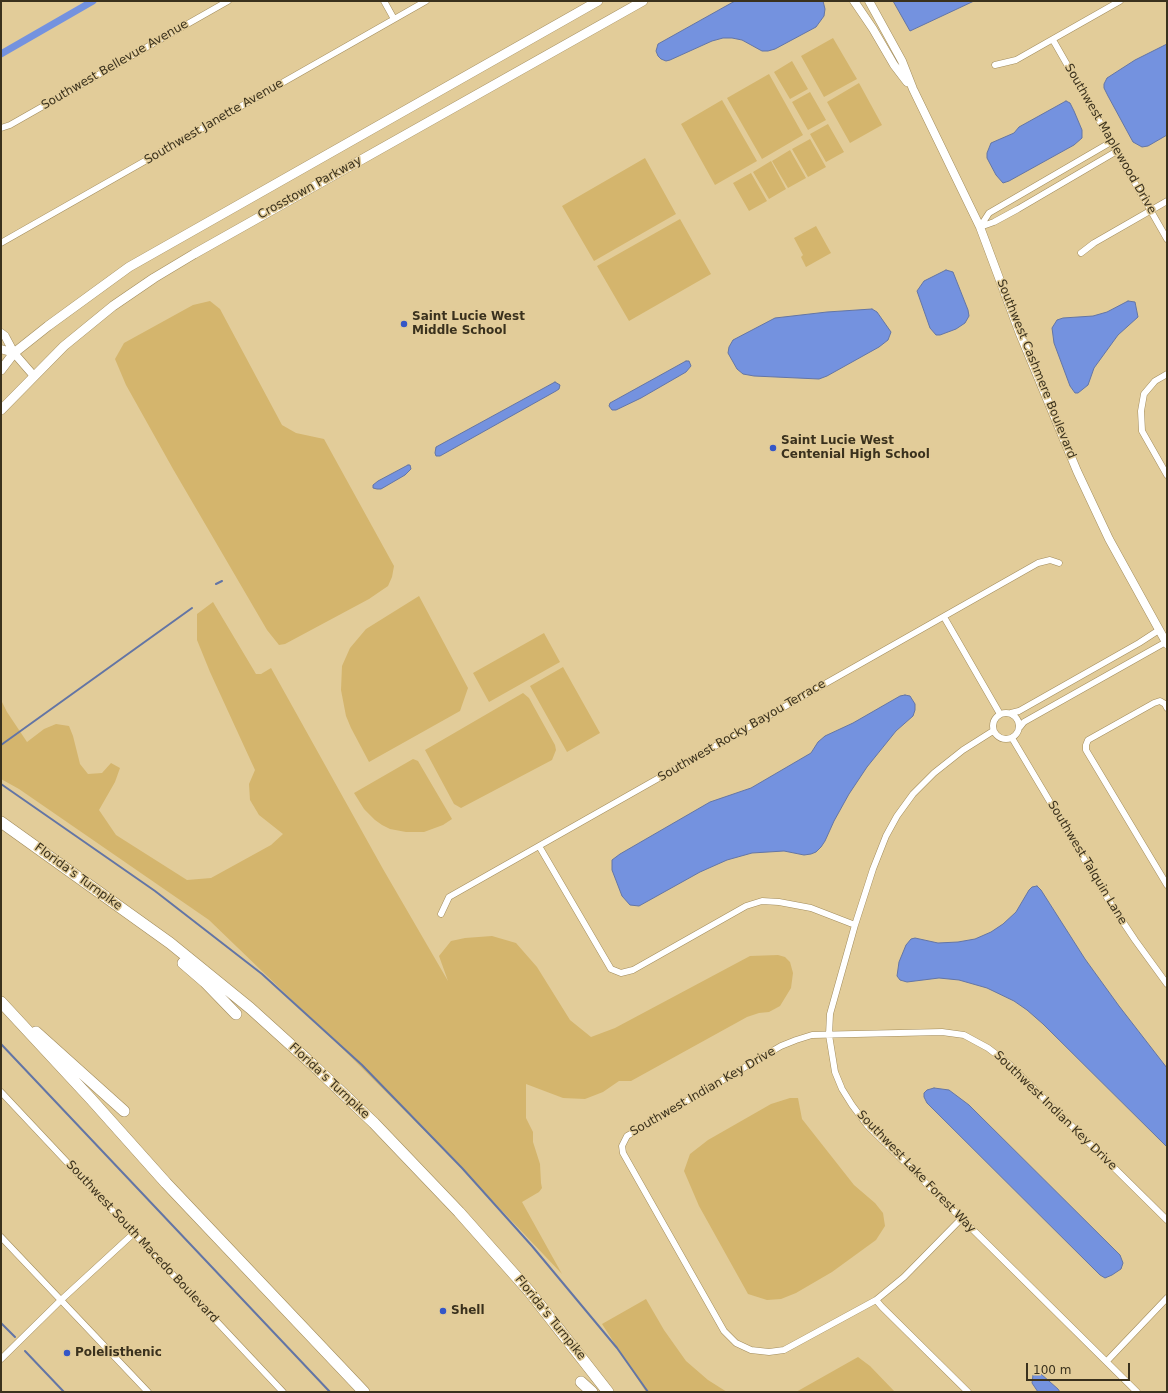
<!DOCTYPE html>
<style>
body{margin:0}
#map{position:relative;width:1168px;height:1393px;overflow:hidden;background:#e2cc99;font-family:"DejaVu Sans",sans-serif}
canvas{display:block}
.frame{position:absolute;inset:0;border:2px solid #3a311d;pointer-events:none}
.scale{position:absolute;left:1026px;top:1363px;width:104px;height:18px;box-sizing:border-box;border:2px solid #3a311d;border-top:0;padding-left:5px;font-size:12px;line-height:14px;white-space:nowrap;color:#3a311d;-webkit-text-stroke:3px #e2cc99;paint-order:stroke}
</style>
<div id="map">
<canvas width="1168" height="1393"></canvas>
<div class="frame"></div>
<div class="scale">100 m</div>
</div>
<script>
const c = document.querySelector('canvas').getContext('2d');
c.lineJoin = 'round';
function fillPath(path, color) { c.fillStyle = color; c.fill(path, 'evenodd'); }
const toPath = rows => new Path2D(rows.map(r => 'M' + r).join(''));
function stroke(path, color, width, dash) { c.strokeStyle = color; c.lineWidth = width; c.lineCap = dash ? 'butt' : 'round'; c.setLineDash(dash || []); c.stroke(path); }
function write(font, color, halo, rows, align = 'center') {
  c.font = font + ' "DejaVu Sans",sans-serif'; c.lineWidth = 3; c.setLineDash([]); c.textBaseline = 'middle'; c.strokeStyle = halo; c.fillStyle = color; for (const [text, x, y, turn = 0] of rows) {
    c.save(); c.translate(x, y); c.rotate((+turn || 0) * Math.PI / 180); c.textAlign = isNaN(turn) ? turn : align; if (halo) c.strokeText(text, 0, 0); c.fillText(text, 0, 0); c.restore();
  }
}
const green = toPath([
 [833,38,857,79,824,97,801,56],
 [792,61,808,89,790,99,774,72],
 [769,74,803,135,762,159,727,98],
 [859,83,882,125,850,143,827,102],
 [810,92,826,120,808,130,792,102],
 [722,100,757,161,715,185,681,124],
 [828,124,844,152,826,162,810,134],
 [810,139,826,167,808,177,792,149],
 [790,150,806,178,788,188,772,161],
 [645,158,676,214,594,261,562,206],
 [771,161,786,189,769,199,753,172],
 [751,173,767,201,749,211,733,183],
 [680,219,711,274,629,321,597,266],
 [816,226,831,253,806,267,801,257,803,255,794,238],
 [210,301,220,309,282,425,296,433,324,439,394,566,392,577,388,586,369,599,285,644,279,645,267,630,173,469,126,385,115,359,124,343,193,305],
 [419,596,468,688,460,711,369,762,351,728,346,716,341,690,342,666,350,648,366,629],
 [213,602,256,674,261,674,271,668,383,869,448,981,439,956,451,941,465,938,492,936,516,943,537,967,570,1020,591,1037,615,1028,750,956,778,955,785,957,790,962,793,973,791,988,780,1006,769,1012,759,1013,747,1017,631,1081,619,1081,603,1092,585,1099,563,1098,526,1084,526,1118,533,1132,533,1142,540,1164,541,1183,542,1188,539,1192,522,1202,562,1274,452,1158,350,1056,209,920,19,789,1,779,1,700,7,712,27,742,44,729,56,724,69,726,73,736,80,764,88,774,102,773,111,763,120,768,115,782,99,810,116,835,187,880,211,878,271,845,283,834,259,815,250,800,249,784,255,770,210,672,197,640,197,614],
 [544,633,560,662,489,702,473,673],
 [563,667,600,733,567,752,530,686],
 [523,693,529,698,555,745,556,750,552,760,461,808,454,804,425,750],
 [413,759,418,761,452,819,443,825,424,832,406,832,390,829,382,825,375,820,364,809,354,793],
 [790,1098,798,1098,802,1119,854,1185,875,1203,883,1213,885,1226,876,1240,832,1272,796,1293,781,1299,767,1300,748,1294,699,1206,684,1171,690,1154,708,1140,771,1104],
 [646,1299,664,1330,686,1361,708,1380,727,1392,646,1392,602,1324],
 [858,1357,870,1366,895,1392,796,1392]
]);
const water = toPath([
 [735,1,823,1,825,9,824,16,816,27,775,49,768,51,762,51,742,40,732,38,723,38,712,41,670,60,666,61,661,59,658,56,656,51,658,44,735,1],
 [893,1,974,1,910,31,893,1],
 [1167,44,1167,135,1148,146,1142,147,1133,142,1108,96,1104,88,1104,84,1107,78,1135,60,1167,44],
 [1066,101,1070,103,1074,111,1082,130,1082,138,1074,145,1009,181,1003,183,996,175,987,158,987,153,991,143,1014,133,1019,127,1066,101],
 [946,270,953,272,968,310,969,316,965,323,956,329,940,335,936,335,930,328,917,291,924,281,946,270],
 [1128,301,1135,302,1138,317,1118,335,1094,368,1088,385,1078,393,1075,393,1070,386,1054,343,1052,328,1057,320,1063,318,1093,316,1107,312,1128,301],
 [872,309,877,312,891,332,888,340,879,347,827,376,819,379,754,376,743,374,737,369,728,353,729,347,733,340,775,318,827,312,872,309],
 [686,361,689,361,691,366,686,372,641,398,616,410,612,410,609,406,610,403,686,361],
 [555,382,560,385,559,389,556,391,440,456,436,456,435,453,436,447,555,382],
 [408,465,410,465,411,469,405,475,381,489,377,489,373,488,373,485,378,481,408,465],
 [905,695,910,696,915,704,915,710,913,716,896,731,867,767,849,794,834,821,825,841,821,847,816,852,811,854,804,855,784,851,752,853,727,860,700,872,639,906,630,905,622,896,612,870,612,860,620,854,710,802,751,788,811,753,818,742,825,736,853,723,900,696,905,695],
 [1037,886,1041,890,1085,959,1119,1006,1167,1068,1167,1147,1043,1024,1027,1010,1014,1001,987,988,959,980,939,978,907,982,900,980,897,976,899,962,906,945,911,939,915,938,938,943,958,942,975,939,991,932,1003,924,1016,912,1029,890,1032,887,1037,886],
 [934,1088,949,1090,969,1105,1120,1255,1123,1263,1121,1269,1112,1275,1105,1278,1100,1275,927,1103,924,1097,924,1093,927,1090,934,1088],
 [1041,1374,1058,1389,1060,1392,1038,1392,1032,1383,1033,1375,1041,1374]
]);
const stream = toPath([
 [216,584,222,581],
 [1,745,192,608],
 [1,784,155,891,262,974,362,1065,462,1168,532,1246,617,1348,648,1392],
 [1,1044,330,1392],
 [1,1323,15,1337],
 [25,1351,64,1392]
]);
const canal = toPath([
 [1,54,93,1]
]);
const minor = toPath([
 [384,1,394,19],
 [1053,40,1167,239],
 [995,65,1016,60,1120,1],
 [1,128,10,125,228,1],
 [980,227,989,213,1111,142],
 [980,227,994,222,1018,209,1117,151],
 [1,243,426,1],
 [1081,253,1094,243,1167,201],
 [1167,374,1155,381,1144,394,1141,411,1142,431,1167,475],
 [944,617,1000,714],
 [1167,708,1165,704,1160,701,1154,703,1088,740,1086,745,1086,750,1167,885],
 '993 726a13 13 0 1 1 26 0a13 13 0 1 1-26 0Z',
 [1011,713,1019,711,1139,643,1159,630],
 [1020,727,1024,722,1166,642],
 [993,731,963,750,934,773,913,794,897,816,886,836,873,869,855,925,830,1014,829,1035,835,1072,842,1089,852,1105,867,1125,1137,1392],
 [1012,738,1109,901,1135,940,1167,984],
 [539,846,611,969,621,973,633,970,746,906,762,901,779,902,811,908,855,925],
 [441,914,449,897,1038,563,1050,560,1059,563],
 [1,1092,283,1392],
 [961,1219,904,1277,876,1300,784,1350,769,1352,751,1350,736,1343,724,1331,623,1153,622,1146,627,1136,781,1046,796,1040,812,1035,942,1032,964,1035,988,1048,1009,1064,1167,1220],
 [1,1237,148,1392],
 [876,1300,882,1307,968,1392],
 [1,1359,61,1300,134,1233],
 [1107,1361,1167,1298]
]);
const tertiary = toPath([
 [854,1,873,29,894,65,907,82],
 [869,1,902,61,913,89,980,227,1020,334,1077,471,1109,539,1167,644],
 [1,333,5,336,14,353,34,376],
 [1,349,14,353]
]);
const secondary = toPath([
 [1,370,14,353,48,326,129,267,598,1],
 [1,410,64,346,113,306,154,278,194,254,643,1]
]);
const motorway = toPath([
 [1,822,170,943,250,1008,313,1065,374,1123,459,1212,529,1291,608,1392],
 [183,963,205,982,236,1014],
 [1,1002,91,1099,166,1183,364,1392],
 [36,1032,124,1111],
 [581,1382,592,1392]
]);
const markers = [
 [404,324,4,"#3456c7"],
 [773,448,4,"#3456c7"],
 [443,1311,4,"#3456c7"],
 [67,1353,4,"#3456c7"]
];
const streetNames = [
 ["Southwest Bellevue Avenue",115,65,-30],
 ["Southwest Janette Avenue",214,122,-30],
 ["Southwest Maplewood Drive",1110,139,60],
 ["Crosstown Parkway",310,188,-29],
 ["Southwest Cashmere Boulevard",1036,369,68],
 ["Southwest Rocky Bayou Terrace",742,731,-30],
 ["Southwest Talquin Lane",1087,863,59],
 ["Florida's Turnpike",78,877,36],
 ["Florida's Turnpike",329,1081,43],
 ["Southwest Indian Key Drive",703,1092,-30],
 ["Southwest Indian Key Drive",1055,1111,44],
 ["Southwest Lake Forest Way",916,1172,46],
 ["Southwest South Macedo Boulevard",142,1242,47],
 ["Florida's Turnpike",550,1318,51]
];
const poiNames = [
 ["Saint Lucie West",412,317],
 ["Middle School",412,331],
 ["Saint Lucie West",781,441],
 ["Centenial High School",781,455],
 ["Shell",451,1311],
 ["Polelisthenic",75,1353]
];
fillPath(green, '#d4b56d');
fillPath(water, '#7492df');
stroke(water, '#6375a5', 1);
stroke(stream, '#6375a5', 2);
stroke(canal, '#7492df', 7);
stroke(minor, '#a28c5c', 7);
stroke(tertiary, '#a28c5c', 9);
stroke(secondary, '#a28c5c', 10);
stroke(motorway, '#a28c5c', 12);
stroke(minor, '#fff', 6);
stroke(tertiary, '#fff', 8);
stroke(secondary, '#fff', 9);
stroke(motorway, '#fff', 11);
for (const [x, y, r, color] of markers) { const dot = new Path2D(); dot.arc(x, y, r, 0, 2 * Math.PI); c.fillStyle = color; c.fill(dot); stroke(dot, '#e2cc99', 1.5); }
write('12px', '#3a311d', '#e2cc99', streetNames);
write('bold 12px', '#3a311d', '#e2cc99', poiNames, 'left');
</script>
